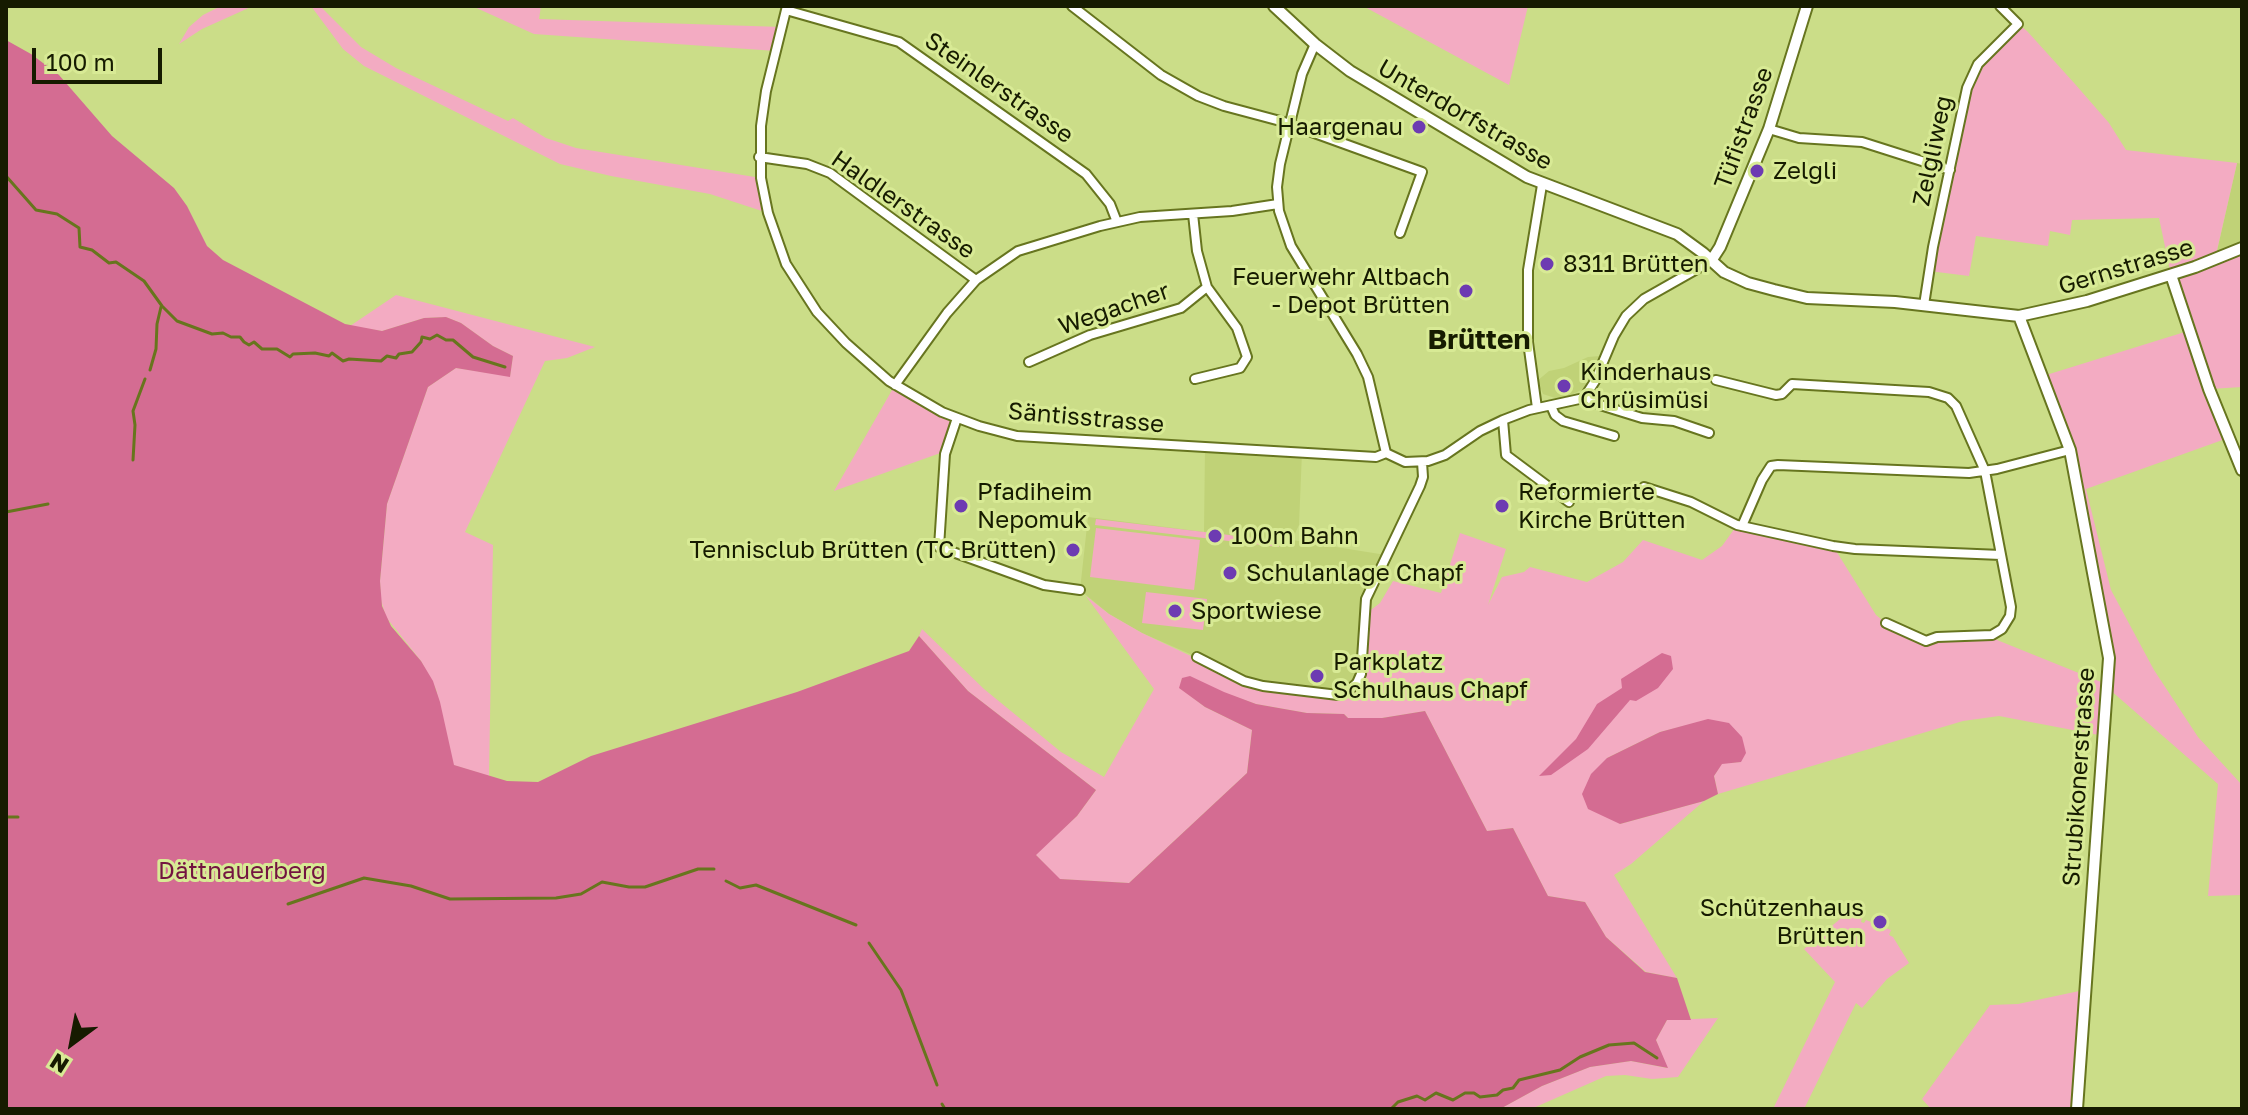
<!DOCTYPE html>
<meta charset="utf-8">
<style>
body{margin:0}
#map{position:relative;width:2248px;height:1115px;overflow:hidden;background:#cbdd88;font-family:"Golos Text",sans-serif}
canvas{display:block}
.frame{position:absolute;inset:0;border:8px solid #161b00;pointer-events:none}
.north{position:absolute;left:32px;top:1003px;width:80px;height:80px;-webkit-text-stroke:6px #d8ea95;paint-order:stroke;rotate:212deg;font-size:22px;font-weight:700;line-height:32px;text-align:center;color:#161b00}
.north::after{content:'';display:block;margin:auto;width:28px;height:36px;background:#161b00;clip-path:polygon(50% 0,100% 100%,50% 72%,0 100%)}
.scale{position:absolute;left:32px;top:48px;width:130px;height:36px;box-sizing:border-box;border:4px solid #161b00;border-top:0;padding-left:10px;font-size:24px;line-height:28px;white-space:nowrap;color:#161b00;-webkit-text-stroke:6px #d8ea95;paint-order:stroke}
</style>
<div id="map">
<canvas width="2248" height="1115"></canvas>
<div class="frame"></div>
<div class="north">N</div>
<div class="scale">100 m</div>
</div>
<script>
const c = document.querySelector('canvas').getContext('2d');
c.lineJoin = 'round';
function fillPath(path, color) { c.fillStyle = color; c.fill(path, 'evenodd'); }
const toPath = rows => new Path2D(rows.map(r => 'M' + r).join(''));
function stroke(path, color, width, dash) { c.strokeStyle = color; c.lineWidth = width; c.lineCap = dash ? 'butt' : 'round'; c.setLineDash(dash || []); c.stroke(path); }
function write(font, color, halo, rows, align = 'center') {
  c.font = font + ' "Golos Text",sans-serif'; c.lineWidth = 6; c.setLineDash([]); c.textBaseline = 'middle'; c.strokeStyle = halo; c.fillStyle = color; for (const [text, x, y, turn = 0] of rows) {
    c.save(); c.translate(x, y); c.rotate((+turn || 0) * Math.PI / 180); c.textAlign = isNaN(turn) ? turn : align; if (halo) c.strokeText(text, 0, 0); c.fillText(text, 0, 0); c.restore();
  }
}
const built = toPath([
 [2237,163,2242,164,2242,248,2215,260],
 [1600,356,1583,389,1571,395,1558,399,1543,394,1541,389,1539,389,1537,381,1549,371,1564,368,1588,357],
 [1205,447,1302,452,1299,525,1292,540,1386,555,1366,599,1357,683,1338,695,1263,686,1142,633,1109,614,1080,590,1088,517,1204,532]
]);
const green = toPath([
 [221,6,253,6,202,29,179,44,189,27,203,15],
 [311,6,320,6,361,47,396,68,508,121,513,118,546,138,576,148,761,178,768,213,710,194,611,176,560,164,364,66,343,49],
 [472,6,541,6,539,19,782,27,776,51,534,34],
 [1363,6,1528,6,1509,85],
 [2018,24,2027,31,2075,84,2109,123,2126,150,2237,163,2215,259,2242,248,2242,387,2210,389,2228,438,2086,489,2111,590,2154,670,2198,737,2242,785,2242,895,2208,896,2218,784,2109,689,2104,736,1999,716,1963,721,1718,794,1714,776,1722,763,1741,762,1708,720,1660,732,1607,758,1620,824,1704,801,1631,864,1614,875,1677,978,1646,972,1606,937,1585,902,1548,896,1513,828,1487,831,1425,711,1382,718,1348,718,1344,714,1307,713,1256,704,1182,678,1180,688,1205,707,1252,730,1247,773,1129,883,1059,879,1035,854,1077,816,1096,790,968,691,919,636,922,629,984,689,1061,752,1104,777,1154,689,1086,596,1109,614,1142,633,1244,681,1338,695,1357,683,1367,613,1380,603,1393,581,1441,593,1460,533,1506,549,1488,605,1502,577,1524,572,1530,567,1587,582,1623,562,1643,540,1702,560,1722,546,1735,528,1833,546,1876,615,1886,623,1925,641,1992,635,1997,640,2101,682,2108,687,2109,673,2079,489,2043,376,2188,331,2171,275,2159,218,2072,220,2070,235,2050,231,2048,246,1976,236,1969,276,1929,271,1972,75],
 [396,295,595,347,567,358,545,361,465,532,493,545,489,776,453,765,436,689,421,661,386,617,381,600,380,581,387,504,428,387,456,368,510,376,513,356,493,346,461,323,446,317,424,318,382,331,350,326],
 [895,385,957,418,946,451,834,491],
 [1096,519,1279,541,1279,547,1095,525],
 [1096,528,1200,540,1194,590,1090,577],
 [1146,592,1207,599,1203,630,1142,623],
 [1865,904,1861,922,1864,923,1866,920,1891,930,1889,935,1893,937,1909,963,1887,979,1862,1008,1856,1003,1804,1109,1773,1109,1835,982,1804,949,1851,910],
 [2084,990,2077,1109,1931,1109,1922,1099,1990,1005,2018,1004],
 [1718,1018,1678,1077,1652,1079,1625,1075,1606,1076,1531,1109,1500,1109,1542,1086,1590,1067,1631,1061,1667,1068,1656,1040,1667,1020]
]);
const forest = toPath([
 [6,40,31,54,59,75,112,136,174,188,187,206,207,246,223,260,345,324,382,331,424,318,446,317,461,323,493,346,513,356,510,377,456,368,428,387,387,504,380,581,382,606,391,626,421,661,433,681,440,702,454,765,507,781,538,782,591,756,797,692,909,651,919,636,968,691,1096,790,1077,816,1036,855,1060,879,1129,883,1247,773,1252,730,1205,707,1179,688,1182,678,1190,676,1224,692,1256,704,1307,713,1344,714,1348,718,1382,718,1425,711,1487,831,1513,828,1548,896,1585,902,1606,937,1645,972,1677,978,1691,1020,1667,1020,1656,1040,1668,1068,1631,1061,1590,1067,1542,1086,1500,1109,6,1109],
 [1662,653,1671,656,1673,669,1658,688,1636,701,1630,700,1588,749,1551,775,1539,776,1576,739,1597,704,1622,688,1621,679],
 [1708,719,1729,723,1742,737,1746,753,1741,762,1722,764,1714,776,1718,794,1704,801,1620,824,1588,809,1582,794,1591,774,1607,758,1660,732]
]);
const stream = toPath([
 [6,176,36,210,57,214,79,228,80,247,92,250,109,263,116,262,144,281,162,306,177,321,212,334,223,333,231,337,240,337,244,342,249,345,254,342,262,349,277,349,290,357,293,354,315,353,329,356,332,353,343,361,349,359,381,361,387,356,396,358,399,354,412,352,421,342,422,337,430,339,437,335,446,340,453,340,473,357,505,367],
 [150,370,156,349,157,324,161,307],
 [133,460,135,425,133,411,145,379],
 [6,512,48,504],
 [6,817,18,817],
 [726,881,740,888,756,885,856,925],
 [288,904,364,878,411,886,450,899,556,898,581,894,602,882,629,887,645,887,698,869,714,869],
 [869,943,901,990,937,1085],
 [942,1104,945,1109],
 [1391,1109,1398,1102,1417,1096,1425,1100,1436,1093,1453,1100,1465,1093,1474,1093,1480,1097,1497,1095,1503,1090,1513,1088,1519,1080,1560,1070,1580,1057,1609,1045,1634,1043,1657,1058]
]);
const minor = toPath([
 [787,6,766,91,761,126,761,178,768,213,786,264,817,312,846,343,889,381,942,412,979,426,1017,436,1376,457,1386,453],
 [1072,6,1161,75,1198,96,1224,106,1284,122,1422,172,1400,233],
 [786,10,899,42,1086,174,1110,204,1117,222],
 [1315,44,1302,74,1280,164,1277,187,1279,211,1291,246,1357,354,1368,377,1386,453],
 [1769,129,1799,138,1862,142,1950,170],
 [759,157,807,164,830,173,976,280],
 [1193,214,1197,251,1207,287,1237,328,1247,357,1240,368,1195,379],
 [1924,305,1933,247,1967,88,1978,64,2018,24,2000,6],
 [1029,362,1090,335,1181,308,1207,287],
 [1716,380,1776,395,1782,394,1792,384,1929,392,1948,398,1956,406,1985,471,2011,607,2010,616,2002,629,1992,635,1937,637,1926,641,1886,623],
 [895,385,947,313,976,280,1018,251,1100,226,1140,217,1232,211,1278,204],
 [1586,397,1600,405,1642,418,1674,421,1709,433],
 [1551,406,1555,415,1563,421,1614,436],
 [1537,408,1528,342,1528,270,1542,185],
 [957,418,945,454,939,547,1044,585,1080,590],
 [1503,420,1506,455,1569,502],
 [1386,453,1405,462,1428,461,1445,455,1480,431,1503,420,1529,410,1584,398,1595,381,1614,336,1626,316,1644,299,1711,261],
 [1644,487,1691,502,1737,525,1833,546,1855,549,2001,555],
 [1742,526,1762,480,1771,466,1778,465,1969,473,1997,469,2070,450],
 [1197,657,1244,681,1263,686,1338,695,1348,691,1357,683,1361,674,1366,599,1420,486,1423,477,1422,462]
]);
const tertiary = toPath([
 [1274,6,1315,44,1350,71,1527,177,1677,234,1703,253,1724,272,1748,283,1774,290,1807,298,1895,302,2019,316,2087,301,2195,267,2242,248],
 [1711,261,1720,247,1769,129,1807,6],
 [2171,275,2209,389,2242,470],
 [2019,316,2070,450,2109,658,2077,1109]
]);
const markers = [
 [1419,127,8,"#6d3bb2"],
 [1757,171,8,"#6d3bb2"],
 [1547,264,8,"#6d3bb2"],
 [1466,291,8,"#6d3bb2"],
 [1564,386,8,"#6d3bb2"],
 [961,506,8,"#6d3bb2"],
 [1502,506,8,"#6d3bb2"],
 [1215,536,8,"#6d3bb2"],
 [1073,550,8,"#6d3bb2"],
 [1230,573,8,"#6d3bb2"],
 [1175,611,8,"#6d3bb2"],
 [1317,676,8,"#6d3bb2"],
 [1880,922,8,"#6d3bb2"]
];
const streetNames = [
 ["Steinlerstrasse",999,88,35],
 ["Unterdorfstrasse",1465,115,30],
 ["Tüfistrasse",1744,128,-70],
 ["Zelgliweg",1933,151,-78],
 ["Haldlerstrasse",903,205,35],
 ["Gernstrasse",2126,267,-17],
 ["Wegacher",1114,309,-19],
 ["Säntisstrasse",1086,418,5],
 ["Strubikonerstrasse",2079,777,-86]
];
const poiNames = [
 ["Haargenau",1403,127,"right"],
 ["Zelgli",1773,171],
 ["8311 Brütten",1563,264],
 ["Feuerwehr Altbach",1450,277,"right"],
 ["- Depot Brütten",1450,305,"right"],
 ["Kinderhaus",1580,372],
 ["Chrüsimüsi",1580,400],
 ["Pfadiheim",977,492],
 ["Nepomuk",977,520],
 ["Reformierte",1518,492],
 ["Kirche Brütten",1518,520],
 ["100m Bahn",1231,536],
 ["Tennisclub Brütten (TC Brütten)",1057,550,"right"],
 ["Schulanlage Chapf",1246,573],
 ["Sportwiese",1191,611],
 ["Parkplatz",1333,662],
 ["Schulhaus Chapf",1333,690],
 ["Schützenhaus",1864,908,"right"],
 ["Brütten",1864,936,"right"]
];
const parkNames = [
 ["Dättnauerberg",242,871]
];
const quarterNames = [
 ["Brütten",1479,340]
];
fillPath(built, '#c0d277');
fillPath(green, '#f3abc2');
fillPath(forest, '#d46c92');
stroke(stream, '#67751d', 3);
stroke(minor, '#67751f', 12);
stroke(tertiary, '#67751f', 14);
stroke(minor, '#fff', 8);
stroke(tertiary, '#fff', 10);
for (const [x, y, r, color] of markers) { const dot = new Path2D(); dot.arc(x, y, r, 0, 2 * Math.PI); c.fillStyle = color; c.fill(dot); stroke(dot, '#d8ea95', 3); }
write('24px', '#161b00', '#d8ea95', streetNames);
write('24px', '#161b00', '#d8ea95', poiNames, 'left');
write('24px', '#731440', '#d8ea95', parkNames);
write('bold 28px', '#161b00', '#d8ea95', quarterNames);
</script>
